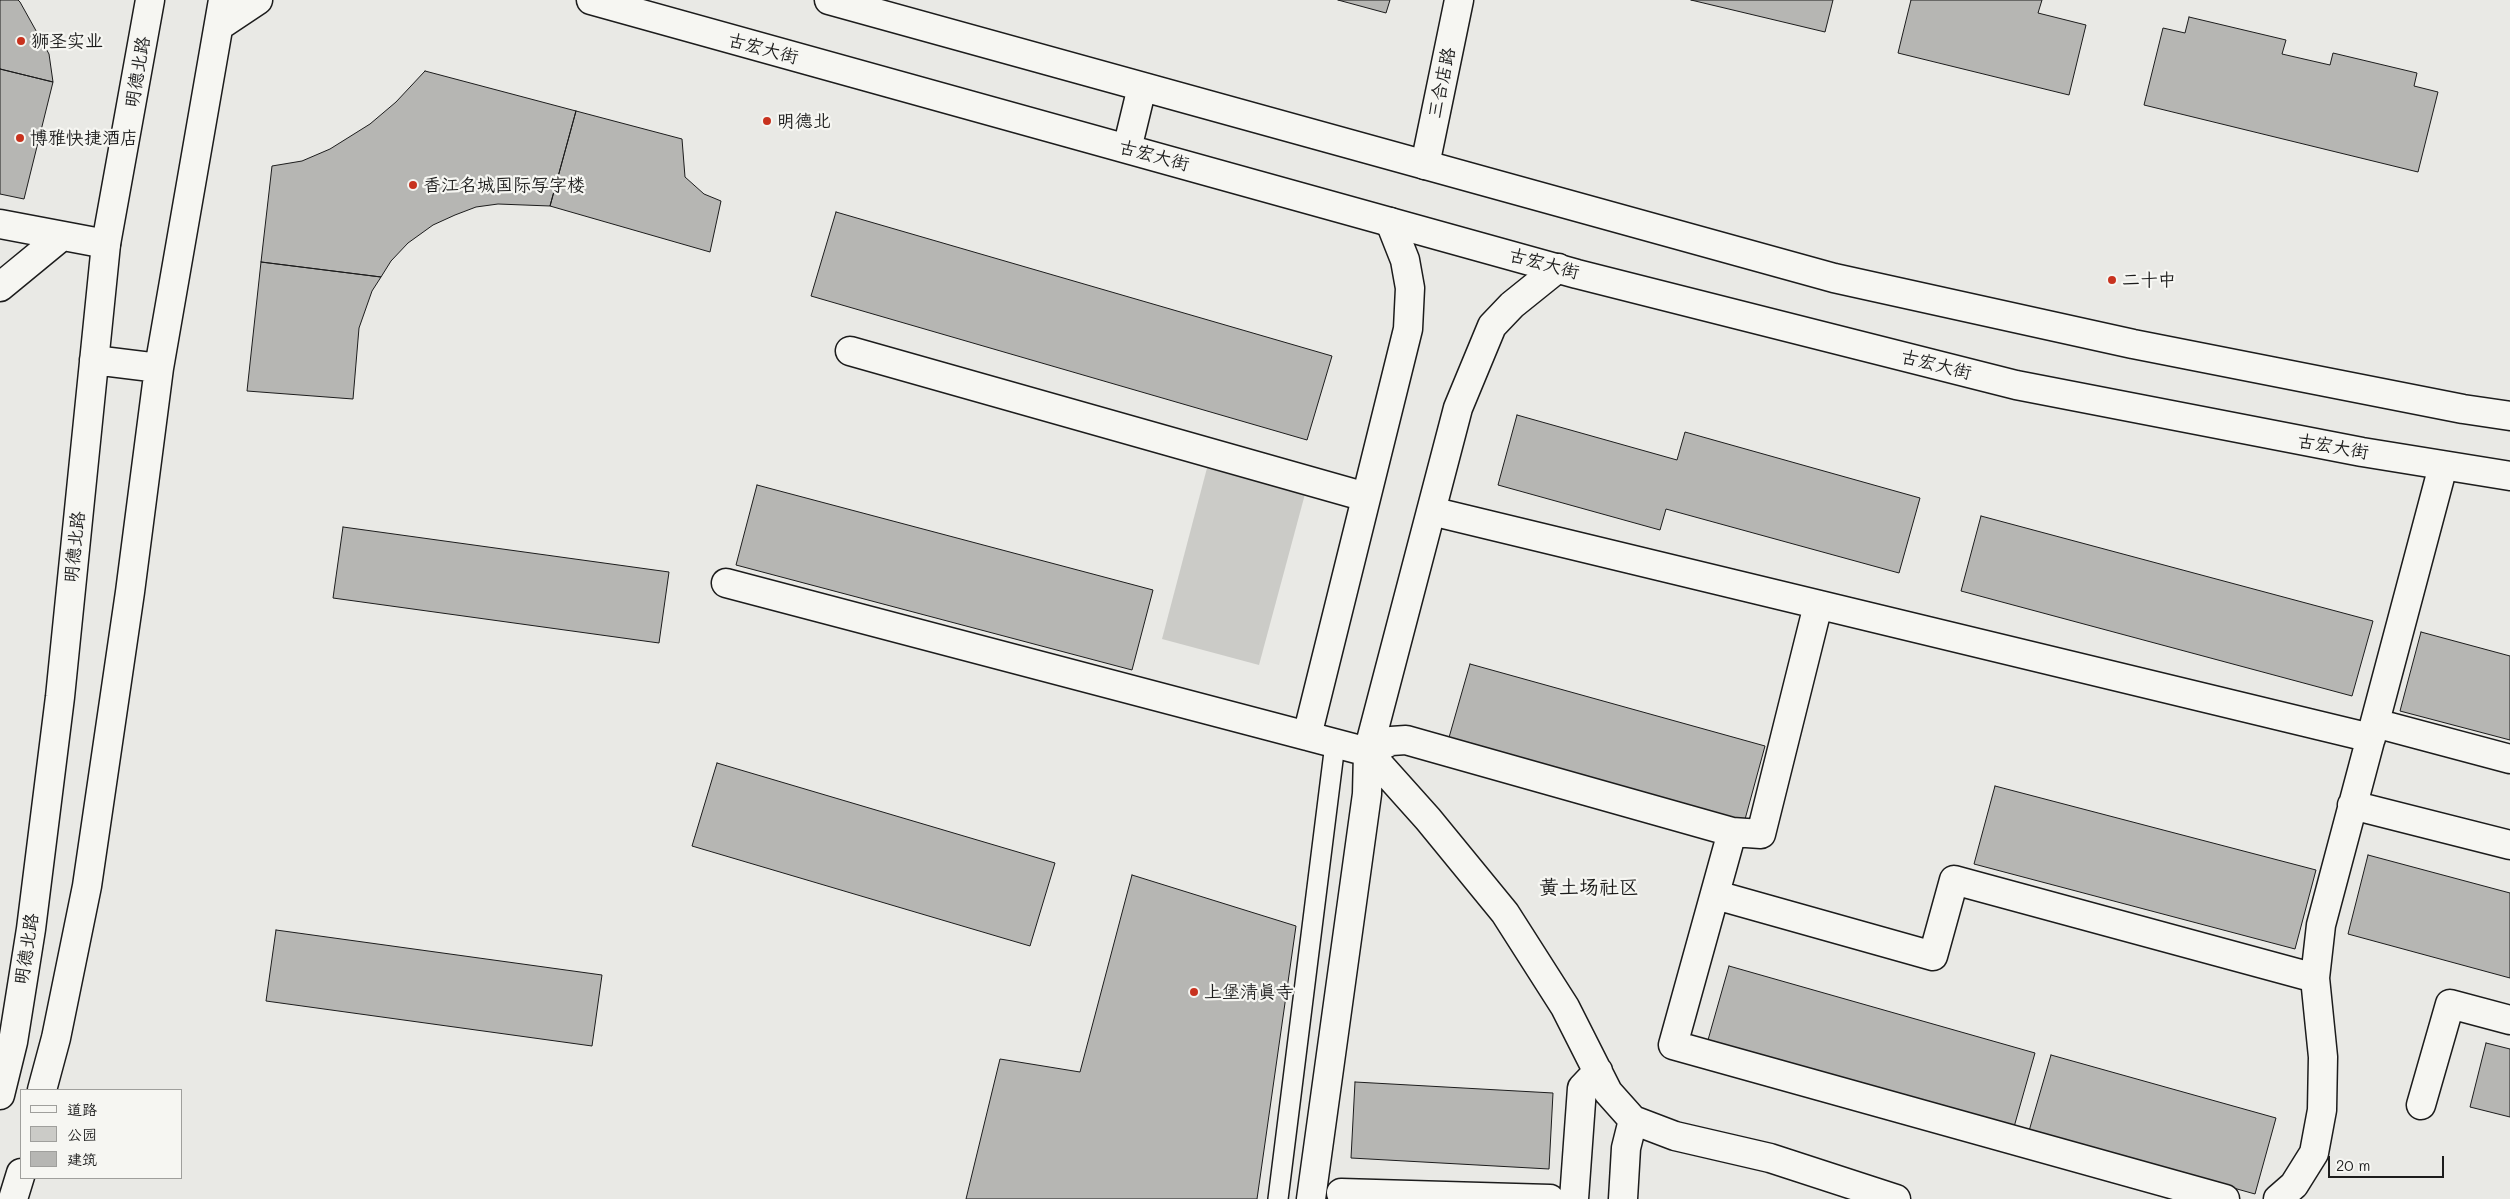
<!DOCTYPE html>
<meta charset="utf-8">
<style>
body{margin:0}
#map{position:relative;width:2510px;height:1199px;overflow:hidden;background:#e9e9e5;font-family:Mali,"LXGW WenKai TC",sans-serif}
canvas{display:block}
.legend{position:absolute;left:20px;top:1089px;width:162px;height:90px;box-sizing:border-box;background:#f6f6f2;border:1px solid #9f9f9c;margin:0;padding:6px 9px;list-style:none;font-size:15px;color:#1c1c1c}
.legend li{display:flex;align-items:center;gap:10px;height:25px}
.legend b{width:25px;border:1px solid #9f9f9c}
.scale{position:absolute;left:2328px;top:1156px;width:116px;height:22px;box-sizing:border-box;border:2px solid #1c1c1c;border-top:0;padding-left:6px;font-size:15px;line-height:18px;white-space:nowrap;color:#1c1c1c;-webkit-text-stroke:4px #f6f6f2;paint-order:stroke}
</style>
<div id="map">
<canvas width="2510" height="1199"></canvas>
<ul class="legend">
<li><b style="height:6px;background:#f6f6f2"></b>道路</li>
<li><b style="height:14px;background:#cbcbc7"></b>公园</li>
<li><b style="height:14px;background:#b6b6b3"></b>建筑</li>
</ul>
<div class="scale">20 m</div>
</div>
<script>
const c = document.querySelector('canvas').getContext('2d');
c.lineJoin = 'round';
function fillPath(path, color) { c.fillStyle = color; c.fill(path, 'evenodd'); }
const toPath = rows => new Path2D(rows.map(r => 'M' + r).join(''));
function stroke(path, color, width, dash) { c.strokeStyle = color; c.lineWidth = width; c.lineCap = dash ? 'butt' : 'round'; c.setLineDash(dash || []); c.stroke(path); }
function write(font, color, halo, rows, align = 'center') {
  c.font = font + ' Mali,"LXGW WenKai TC",sans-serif'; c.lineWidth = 4.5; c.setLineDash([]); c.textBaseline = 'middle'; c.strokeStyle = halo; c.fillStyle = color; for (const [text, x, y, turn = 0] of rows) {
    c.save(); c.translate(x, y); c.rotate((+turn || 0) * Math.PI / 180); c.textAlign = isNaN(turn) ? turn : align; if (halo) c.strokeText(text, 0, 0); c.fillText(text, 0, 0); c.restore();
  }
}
const green = toPath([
 [1207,468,1305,494,1259,665,1162,639]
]);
const building = toPath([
 [0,0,18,0,20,2,49,54,53,82,0,69,0,0],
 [1338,0,1390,0,1386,13,1338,0],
 [1691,0,1833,0,1825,32,1691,0],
 [1911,0,2042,0,2038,13,2086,25,2069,95,1898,53,1911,0],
 [2189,17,2286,40,2282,54,2330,65,2333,53,2417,73,2414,86,2438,92,2418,172,2144,105,2163,28,2185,33,2189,17],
 [0,69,53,82,24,199,0,194,0,69],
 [425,71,576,111,550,206,498,204,476,207,455,215,433,225,408,243,391,261,381,277,261,262,272,166,302,161,330,149,370,124,396,102,425,71],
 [576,111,682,139,685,177,704,194,721,201,710,252,550,206,576,111],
 [836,212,1332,356,1307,440,811,296,836,212],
 [261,262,381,277,372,291,359,328,353,399,247,391,261,262],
 [1517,415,1677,460,1685,432,1920,498,1899,573,1666,509,1660,530,1498,485,1517,415],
 [757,485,1153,590,1132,670,736,565,757,485],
 [1981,516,2373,621,2352,696,1961,591,1981,516],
 [343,527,669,572,659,643,333,598,343,527],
 [2421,632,2510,656,2510,740,2400,711,2421,632],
 [1470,664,1765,746,1744,823,1448,741,1470,664],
 [717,763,1055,863,1030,946,692,846,717,763],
 [1995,786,2316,870,2295,949,1974,864,1995,786],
 [2368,855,2510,893,2510,978,2348,934,2368,855],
 [1132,875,1296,926,1257,1199,966,1199,1000,1059,1080,1072,1132,875],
 [276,930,602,975,592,1046,266,1001,276,930],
 [1729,966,2035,1053,2014,1127,1708,1040,1729,966],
 [2486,1043,2510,1049,2510,1117,2470,1107,2486,1043],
 [2051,1055,2276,1118,2255,1194,2029,1131,2051,1055],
 [1355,1082,1553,1093,1549,1169,1351,1158,1355,1082]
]);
const lane = toPath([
 [1278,1199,1335,744]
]);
const street = toPath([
 [0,224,106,244],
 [0,287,62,236],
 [850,351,1366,497],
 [1431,511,2371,738],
 [726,583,1368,752,1428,819,1505,913,1565,1007,1608,1092,1633,1120,1675,1136,1770,1158,1896,1199],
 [2375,723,2510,759],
 [1307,736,1408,329,1410,288,1405,260,1390,222],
 [1368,752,1391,741,1406,740,1732,832,1673,1045,2225,1199],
 [2352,805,2510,845],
 [1732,832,1761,834,1818,605],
 [1716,895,1933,956,1954,880,2315,978],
 [2421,1105,2450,1004,2510,1020],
 [1341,1193,1550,1199],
 [1311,1199,1367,794,1368,752,1458,408,1492,326,1512,305,1558,268],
 [1574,1199,1582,1088,1598,1071],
 [1623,1199,1626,1148,1633,1120],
 [2278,1199,2294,1185,2314,1153,2322,1110,2323,1057,2315,978,2321,925,2443,466]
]);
const secondary = toPath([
 [219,26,258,0],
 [1425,165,1459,0],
 [94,360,159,368],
 [42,1090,56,1038,87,886,130,592,159,368,223,0],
 [0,1095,13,1042,31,929,60,697,106,244,150,0],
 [13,1199,21,1173]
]);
const primary = toPath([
 [591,0,1577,274,2016,385,2362,452,2510,476],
 [829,0,1834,278,2133,344,2463,409,2510,416],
 [1127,149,1142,87]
]);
const markers = [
 [21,41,5,"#c8321e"],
 [767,121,5,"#c8321e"],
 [20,138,5,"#c8321e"],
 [413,185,5,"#c8321e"],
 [2112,280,5,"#c8321e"],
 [1194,992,5,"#c8321e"]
];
const poiNames = [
 ["狮圣实业",31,41],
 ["明德北",777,121],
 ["博雅快捷酒店",30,138],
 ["香江名城国际写字楼",423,185],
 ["二十中",2122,280],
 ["上堡清真寺",1204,992]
];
const streetNames = [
 ["古宏大街",763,49,15],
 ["明德北路",138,72,-80],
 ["三合店路",1442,83,-78],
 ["古宏大街",1154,156,15],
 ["古宏大街",1544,264,15],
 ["古宏大街",1936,365,14],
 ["古宏大街",2333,447,10],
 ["明德北路",75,547,-84],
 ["明德北路",27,949,-81]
];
const quarterNames = [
 ["黄土场社区",1589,888]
];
fillPath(green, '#cbcbc7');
fillPath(building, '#b6b6b3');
stroke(building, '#1c1c1c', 1);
stroke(lane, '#1c1c1c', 22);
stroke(street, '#1c1c1c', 31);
stroke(secondary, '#1c1c1c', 31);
stroke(primary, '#1c1c1c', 31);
stroke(lane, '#f6f6f2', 19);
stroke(street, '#f6f6f2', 28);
stroke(secondary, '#f6f6f2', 28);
stroke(primary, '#f6f6f2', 28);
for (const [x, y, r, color] of markers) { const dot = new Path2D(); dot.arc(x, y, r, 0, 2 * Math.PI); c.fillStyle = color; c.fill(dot); stroke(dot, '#f6f6f2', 2); }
write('18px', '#1c1c1c', '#f6f6f2', poiNames, 'left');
write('18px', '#1c1c1c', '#f6f6f2', streetNames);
write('20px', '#1c1c1c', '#f6f6f2', quarterNames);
</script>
